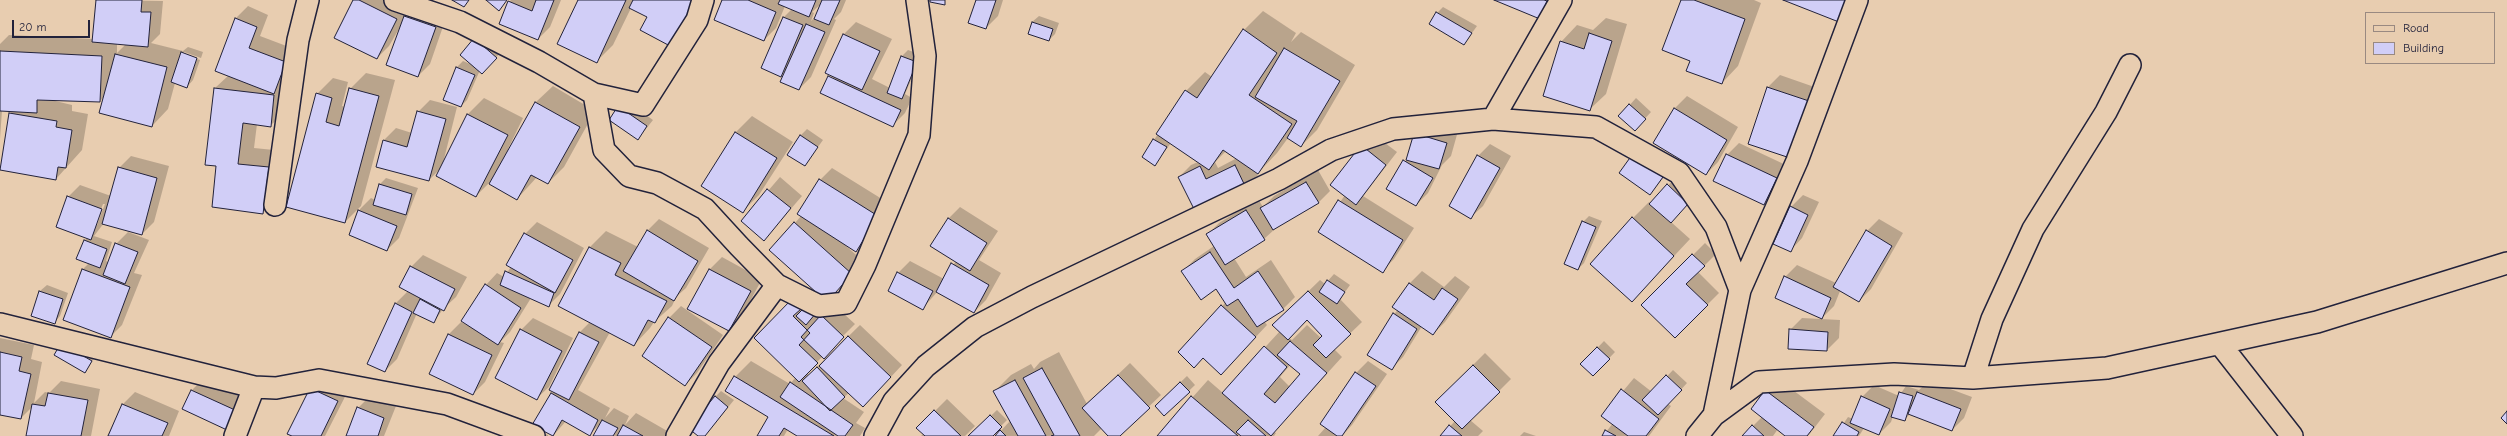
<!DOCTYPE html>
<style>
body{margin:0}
#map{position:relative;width:2507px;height:436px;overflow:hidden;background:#e8cdb0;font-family:"Comic Neue",sans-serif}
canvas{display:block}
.legend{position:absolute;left:2365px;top:12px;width:130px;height:52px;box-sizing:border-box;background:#e8cdb0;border:1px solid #998981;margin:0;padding:5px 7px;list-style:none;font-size:12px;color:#22223b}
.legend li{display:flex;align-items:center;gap:8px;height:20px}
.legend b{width:20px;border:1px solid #998981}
.scale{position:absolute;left:12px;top:20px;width:78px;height:18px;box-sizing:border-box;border:2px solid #22223b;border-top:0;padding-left:5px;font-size:12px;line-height:14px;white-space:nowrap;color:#22223b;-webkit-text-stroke:3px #e8cdb0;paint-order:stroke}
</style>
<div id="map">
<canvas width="2507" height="436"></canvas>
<ul class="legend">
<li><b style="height:5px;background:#e8cdb0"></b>Road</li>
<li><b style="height:11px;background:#d1cef7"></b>Building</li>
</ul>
<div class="scale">20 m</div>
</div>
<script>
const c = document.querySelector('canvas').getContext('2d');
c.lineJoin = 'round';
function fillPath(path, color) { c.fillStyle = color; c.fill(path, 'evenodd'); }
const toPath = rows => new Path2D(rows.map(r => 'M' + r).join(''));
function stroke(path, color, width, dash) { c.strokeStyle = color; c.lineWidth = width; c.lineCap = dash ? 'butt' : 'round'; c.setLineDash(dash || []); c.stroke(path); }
const shadow = toPath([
 [97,0,163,1,160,34,151,43,183,51,188,47,203,52,201,58,184,52,184,54,200,60,193,80,187,87,175,83,168,109,152,126,105,96,100,101,47,99,72,105,72,111,88,114,82,150,56,179,10,113,13,111,2,110,0,139,0,44,9,35,94,39],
 [117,43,126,44,117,53],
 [354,0,394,0,408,7,404,17,417,4,447,15,430,64,418,76,403,22,389,46,377,58],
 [511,0,561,0,550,27,538,39,509,2],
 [579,0,700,0,682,33,631,8,613,45,597,61],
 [723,0,846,0,841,12,834,19,836,20,811,77,799,89,786,70,780,76,762,68,784,17,792,9,785,6,776,28,764,40],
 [822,3,817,15,811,21,814,13,812,12],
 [977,0,1003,0,998,16,986,28],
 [1496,0,1554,0,1540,18],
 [1682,0,1754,0,1761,3,1738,66,1722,83,1692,60],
 [248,6,268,15,260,36,297,50,287,110,270,126,257,124,254,148,284,151,279,196,263,213,217,165,215,88,229,75,236,18],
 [1443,7,1477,26,1464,44,1437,13],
 [1263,11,1296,33,1291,42,1301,32,1355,65,1317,130,1301,146,1288,138,1277,153,1258,173,1255,171,1258,175,1246,187,1179,177,1191,165,1198,162,1171,143,1155,164,1154,140,1186,91,1205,72,1212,77,1244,30],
 [1226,151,1237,158,1218,168,1215,162],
 [1039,16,1059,23,1055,34,1049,40,1032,22],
 [1606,18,1627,24,1606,94,1589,110,1561,42,1577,25,1593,30],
 [856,22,892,39,872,79,890,88,902,56,908,50,922,55,905,94,912,98,905,113,893,125,826,72,844,34],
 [481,33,502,51,488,66,480,70,467,100,461,106,444,99,457,67,463,61,473,65],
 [366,73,395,80,361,206,345,222,317,94,333,78,348,82,342,106,345,107,350,89],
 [1780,75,1823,90,1804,145,1750,143,1768,87],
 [553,86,595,111,564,167,548,183,537,177,517,199,489,183,476,196,439,170,429,180,384,140,396,128,412,133,418,112,430,100,457,107,443,163,468,114,484,98,523,118,508,149,509,150,536,102],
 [1687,96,1738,127,1718,162,1706,174,1654,143,1675,108],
 [1636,98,1651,112,1641,123,1620,116],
 [625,100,653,120,638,139,610,119],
 [752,116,793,142,759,195,743,211,702,185,736,132],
 [807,129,823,140,805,165,800,136],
 [1458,131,1451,156,1442,165,1428,193,1416,205,1387,188,1409,156,1415,134],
 [1373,134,1397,152,1363,196,1414,228,1394,259,1382,271,1320,232,1345,195],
 [1739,143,1788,166,1775,192,1763,204,1727,155],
 [1490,144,1511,156,1483,206,1471,217,1478,156],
 [131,156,169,166,154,222,142,234,104,223,94,236,112,242,106,261,109,263,116,244,128,232,149,240,134,273,142,275,122,325,110,337,64,319,83,269,89,263,84,241,88,237,68,197,80,185,111,196,119,168],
 [103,204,105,204,97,225,95,225],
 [1674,165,1650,194,1620,173],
 [832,168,890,204,868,238,856,250,845,245,863,261,839,288,795,223,801,216,799,214,820,180],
 [1318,170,1330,191,1318,203,1276,228,1264,239,1234,258,1246,277,1271,260,1295,297,1283,309,1264,321,1267,325,1221,374,1203,357,1179,352,1226,302,1216,288,1183,271,1195,259,1214,246,1207,235,1219,223,1258,199,1263,207,1274,196],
 [780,177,802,196,764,240,742,221],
 [386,178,418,188,399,238,387,250,350,234,359,210,371,198,375,200,380,184],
 [1674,179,1694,197,1671,222,1690,239,1632,301,1633,218,1649,202,1651,204],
 [1803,195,1819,202,1802,238,1791,250,1791,207],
 [960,207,998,231,979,260,1001,273,986,300,974,312,938,291,923,308,898,273,910,261,944,279,956,261,948,219],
 [1589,216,1602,221,1584,263,1578,269,1583,222],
 [659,219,709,248,686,288,676,297,672,306,654,322,650,328,634,345,610,332,578,390,610,408,605,418,614,408,629,416,625,425,636,413,669,432,666,436,594,436,600,424,589,435,566,421,553,436,551,394,554,391,551,389,580,332,590,322,560,306,590,247,606,231,638,247,647,231],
 [1879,219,1903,233,1871,289,1859,301,1840,291,1834,306,1822,318,1785,277,1797,265,1836,283,1867,231],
 [537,222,584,248,560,294,548,306,531,298,510,332,500,342,504,343,485,382,473,394,430,373,449,334,461,322,467,325,486,285,497,273,504,277,511,267,525,234],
 [1705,243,1716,254,1698,272,1719,293,1675,337,1643,305],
 [423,255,467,277,456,297,443,309,434,322,417,313,397,359,385,371,395,304,408,291,411,267],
 [722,257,762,279,741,318,729,330,689,309,710,269],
 [1422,271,1444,287,1455,276,1470,287,1445,322,1433,334,1422,326,1403,357,1391,369,1394,314,1398,310,1394,307,1410,283],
 [1334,274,1350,285,1340,299,1362,322,1334,349,1342,357,1274,432,1276,433,1274,436,1158,436,1208,380,1223,393,1280,331,1286,313,1320,280,1325,284],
 [1307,319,1324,336,1321,338,1307,325,1292,340,1289,338],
 [1290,365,1301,374,1290,387,1280,377],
 [47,285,68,293,60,316,54,323,32,315,40,291],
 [792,300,819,318,833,304,855,324,806,373,809,375,860,325,902,365,875,394,849,393,843,398,864,412,856,423,865,428,860,436,799,436,788,429,784,436,758,436,769,417,735,377,751,361,790,384,796,377,756,338],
 [681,306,723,335,697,373,685,385,669,318],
 [533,318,573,338,549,387,537,398,521,330],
 [1802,318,1840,320,1839,338,1827,350,1789,348,1790,330],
 [0,338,34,345,31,359,42,362,34,403,45,392,49,393,61,381,100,389,91,436,27,436,32,407,21,418,0,414],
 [1604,341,1615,352,1593,375,1582,364],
 [1059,352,1087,404,1130,363,1161,395,1118,436,1110,436,1102,428,1094,436,996,436,1010,421,994,392,1011,375,1031,364,1034,369,1040,362],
 [1485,353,1511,379,1470,420,1483,431,1478,436,1441,436,1455,421,1436,402],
 [97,354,85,372,56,355],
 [1368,361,1387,374,1352,425,1342,436,1318,436,1326,427,1322,424,1356,373],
 [1673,370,1687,383,1668,404,1671,406,1649,436,1603,436,1613,423,1603,415,1634,378,1652,392],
 [1187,376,1195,385,1164,415,1156,406],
 [204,378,247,398,238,417,192,390],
 [1778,379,1825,414,1808,436,1787,436,1778,429,1773,436,1743,436,1762,417,1752,409],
 [1929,381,1972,397,1964,418,1952,430,1910,414,1904,420,1893,416,1891,422,1879,434,1864,428,1859,436,1835,436,1848,417,1853,419,1862,397,1874,385,1899,396,1906,386,1919,390],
 [311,388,349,389,325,436,289,436],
 [721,391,734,400,708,432,704,436,699,436,715,397],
 [135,392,179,411,169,436,107,436,123,404],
 [370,396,396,406,384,436,347,436,358,408],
 [947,399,975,426,965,436,921,436,924,433,918,428],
 [997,410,1007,420,991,436,970,436],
 [511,421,548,435,548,436,498,436],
 [1524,432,1536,436,1520,436]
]);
const building = toPath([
 [96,0,142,0,141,12,151,12,148,47,92,42,96,0],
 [353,0,359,0,397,19,377,59,334,38,353,0],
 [452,0,469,0,464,7,452,0],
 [486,0,507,0,499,11,486,0],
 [536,0,554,0,538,40,499,24,508,1,532,11,536,0],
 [578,0,626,0,597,63,557,44,578,0],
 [633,0,695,0,670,46,640,30,647,17,629,8,633,0],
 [722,0,748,0,776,12,764,41,714,20,722,0],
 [780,0,816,0,809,17,778,4,780,0],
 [822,0,840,0,829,25,814,19,822,0],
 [930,0,945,0,945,5,930,2,930,0],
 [976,0,996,0,986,29,968,23,976,0],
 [1494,0,1544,0,1547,1,1540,19,1494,0],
 [1681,0,1694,0,1745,19,1722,84,1686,71,1690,61,1662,50,1681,0],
 [1783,0,1846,0,1852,2,1844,24,1783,0],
 [1436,12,1472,33,1464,45,1429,24,1436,12],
 [404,16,436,27,418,77,386,65,404,16],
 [783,17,803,25,781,77,761,68,783,17],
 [235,18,257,27,249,48,286,62,274,94,215,71,235,18],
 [1032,22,1053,29,1049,41,1028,34,1032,22],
 [806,24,825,32,799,90,780,82,806,24],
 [1243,29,1277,53,1249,95,1292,124,1258,174,1223,150,1209,170,1156,134,1185,90,1197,98,1243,29],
 [1589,33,1612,41,1590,111,1543,96,1560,41,1584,49,1589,33],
 [843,34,880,51,862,90,825,73,843,34],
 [474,38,497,58,482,74,460,55,474,38],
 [1284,48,1340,81,1301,147,1287,138,1297,121,1255,97,1284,48],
 [0,51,102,56,100,102,37,100,37,113,0,111,0,51],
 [181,52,197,58,187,88,171,82,181,52],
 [115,54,167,67,152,127,99,113,115,54],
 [901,56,917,62,902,99,887,93,901,56],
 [456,67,475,75,461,107,443,100,456,67],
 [828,76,901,110,893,127,820,93,828,76],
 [1767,87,1812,102,1793,159,1748,144,1767,87],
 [214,88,274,95,271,127,243,123,238,164,269,167,263,214,212,207,216,166,205,165,214,88],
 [349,88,379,96,345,223,286,207,316,93,332,98,326,122,339,126,349,88],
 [535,102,580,127,548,184,531,175,517,200,489,184,535,102],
 [1629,104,1646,119,1635,131,1618,116,1629,104],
 [618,106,647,126,638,140,609,120,618,106],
 [1674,108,1727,140,1706,175,1653,143,1674,108],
 [417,111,446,119,429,181,376,167,383,140,407,147,417,111],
 [9,113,57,121,56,127,72,130,66,168,58,167,56,180,0,170,9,113],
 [467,114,508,135,476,197,436,176,467,114],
 [735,132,777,158,743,213,701,186,735,132],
 [1414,133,1447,143,1439,169,1406,160,1414,133],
 [800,135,818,147,805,166,787,155,800,135],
 [1153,139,1167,147,1155,166,1142,157,1153,139],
 [1361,145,1386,165,1356,205,1330,185,1361,145],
 [1726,154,1777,178,1764,205,1713,181,1726,154],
 [1477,155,1500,168,1471,219,1449,206,1477,155],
 [1632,155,1663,177,1650,195,1619,173,1632,155],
 [1403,160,1433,178,1416,206,1386,189,1403,160],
 [1235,165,1246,188,1196,213,1178,177,1200,166,1206,179,1235,165],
 [118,167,157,178,142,235,102,224,118,167],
 [819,179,878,216,856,252,797,214,819,179],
 [1306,182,1319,203,1273,230,1260,208,1306,182],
 [379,184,412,194,406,215,373,205,379,184],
 [1667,184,1688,204,1671,223,1649,204,1667,184],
 [767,189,791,208,764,241,741,221,767,189],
 [67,196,102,209,91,240,56,227,67,196],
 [1338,200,1403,240,1383,273,1318,232,1338,200],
 [1790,206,1808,215,1791,252,1773,244,1790,206],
 [358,210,397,226,387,251,349,235,358,210],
 [1246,210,1265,240,1225,265,1206,234,1246,210],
 [1632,217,1674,256,1632,302,1590,264,1632,217],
 [948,218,987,243,970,271,930,246,948,218],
 [1582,221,1596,227,1578,270,1564,264,1582,221],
 [794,222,852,274,827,302,769,250,794,222],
 [647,230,698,261,674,301,623,271,647,230],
 [1866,230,1892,246,1859,302,1833,287,1866,230],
 [524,233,573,260,555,293,506,265,524,233],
 [84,240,107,249,100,268,76,259,84,240],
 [115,243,138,252,125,284,103,275,115,243],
 [589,247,621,263,615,275,667,301,655,323,648,320,634,346,558,306,589,247],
 [1210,252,1234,288,1258,271,1284,310,1257,327,1238,299,1227,306,1216,289,1201,300,1181,271,1210,252],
 [1692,254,1705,266,1686,284,1708,305,1675,338,1641,305,1692,254],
 [951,263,989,285,974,313,936,292,951,263],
 [410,266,455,289,444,311,399,287,410,266],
 [82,269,130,287,111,338,63,320,82,269],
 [709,269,751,291,729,331,687,309,709,269],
 [505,271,554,293,549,307,500,285,505,271],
 [897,272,933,291,923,310,888,291,897,272],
 [1784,276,1831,298,1822,319,1775,298,1784,276],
 [1327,280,1345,292,1337,304,1319,292,1327,280],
 [1409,283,1434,300,1442,288,1458,299,1433,335,1392,307,1409,283],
 [485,284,521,308,498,345,461,321,485,284],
 [39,291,63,299,55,324,31,316,39,291],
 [1308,291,1351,334,1326,358,1313,345,1322,336,1307,320,1288,340,1272,325,1308,291],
 [420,299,440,310,434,323,413,313,420,299],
 [792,299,801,309,793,316,810,333,799,345,818,363,799,382,754,338,792,299],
 [395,303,412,312,385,372,367,364,395,303],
 [807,305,816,313,806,325,796,316,807,305],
 [1221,305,1256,337,1221,375,1203,358,1194,368,1178,352,1221,305],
 [1393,313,1417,329,1392,370,1367,355,1393,313],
 [821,315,844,337,824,359,801,337,821,315],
 [668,317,712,347,685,386,642,356,668,317],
 [520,329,562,351,537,400,495,378,520,329],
 [1789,329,1828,332,1827,351,1788,349,1789,329],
 [579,332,599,342,569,400,549,390,579,332],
 [448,334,492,355,473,395,429,374,448,334],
 [848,336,891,377,863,407,819,366,848,336],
 [1290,341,1327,373,1271,436,1222,393,1264,346,1287,367,1264,394,1275,403,1300,374,1277,355,1290,341],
 [61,343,92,361,85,373,54,355,61,343],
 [1597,347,1610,359,1593,376,1580,364,1597,347],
 [0,352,22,357,19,371,31,374,21,419,0,415,0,352],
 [1473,365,1500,392,1462,429,1435,402,1473,365],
 [817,367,845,397,830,411,802,381,817,367],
 [1042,368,1080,436,1051,436,1054,435,1023,378,1042,368],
 [1355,372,1376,386,1342,436,1337,436,1320,424,1355,372],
 [1118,375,1150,408,1120,436,1108,436,1082,408,1118,375],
 [1666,375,1682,390,1658,415,1642,400,1666,375],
 [734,376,834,436,797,436,784,428,779,436,757,436,768,417,725,391,734,376],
 [1015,380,1046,436,1018,436,993,391,1015,380],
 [790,382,853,425,845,436,838,436,780,397,790,382],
 [1180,382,1190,392,1164,416,1155,406,1180,382],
 [310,388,338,401,321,436,292,436,287,434,310,388],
 [1621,389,1659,419,1646,436,1628,436,1601,416,1621,389],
 [191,390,235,410,227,430,182,409,191,390],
 [1765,390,1814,427,1807,436,1785,436,1751,409,1765,390],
 [1899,392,1913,396,1905,421,1891,417,1899,392],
 [1917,392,1961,409,1952,431,1908,414,1917,392],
 [48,393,88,400,81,436,26,436,32,404,45,406,48,393],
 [551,393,598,420,590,436,562,420,553,436,532,425,551,393],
 [715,396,728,407,705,436,698,436,688,428,715,396],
 [1191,396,1238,436,1157,436,1191,396],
 [1861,396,1890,409,1879,435,1850,423,1861,396],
 [122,404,168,423,162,436,108,436,122,404],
 [357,407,384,418,378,436,346,436,357,407],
 [934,410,961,436,925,436,916,428,934,410],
 [2507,411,2507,424,2501,418,2507,411],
 [990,415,1002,427,993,436,968,436,990,415],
 [602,420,618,428,613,436,593,436,602,420],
 [1248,420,1266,436,1241,436,1236,432,1248,420],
 [1842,422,1859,432,1857,436,1833,436,1842,422],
 [623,425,643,436,617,436,623,425],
 [1449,425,1462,436,1440,436,1449,425],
 [1752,425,1764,436,1742,436,1752,425],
 [1000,430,1006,436,995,436,1000,430],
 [1605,430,1616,436,1602,436,1605,430]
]);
const street = toPath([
 [395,0,460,22,539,62,594,94,604,150,629,176,657,183,705,209,739,246,777,285,819,306,846,303,865,265,919,135,925,56,917,0],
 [594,94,643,105,697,20,703,0],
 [1493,119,1561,0],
 [275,205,298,40,308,0],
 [1740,290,1797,161,1857,0],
 [0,324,254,387],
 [2220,344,2292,436],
 [1973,378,1992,319,2033,229,2106,112,2130,65],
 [235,436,254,387,276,388,319,380,447,404,534,436],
 [677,436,719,363,777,285],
 [875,436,894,401,926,366,975,327,1032,297,1279,179,1331,150,1393,129,1493,119,1596,127,1679,173,1716,227,1740,290,1714,415],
 [1697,436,1714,415,1759,382,1894,374,1973,378,2107,368,2317,322,2507,263]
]);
fillPath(shadow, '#0003');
fillPath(building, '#d1cef7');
stroke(building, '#22223b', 1);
stroke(street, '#22223b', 24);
stroke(street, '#e8cdb0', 21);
</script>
